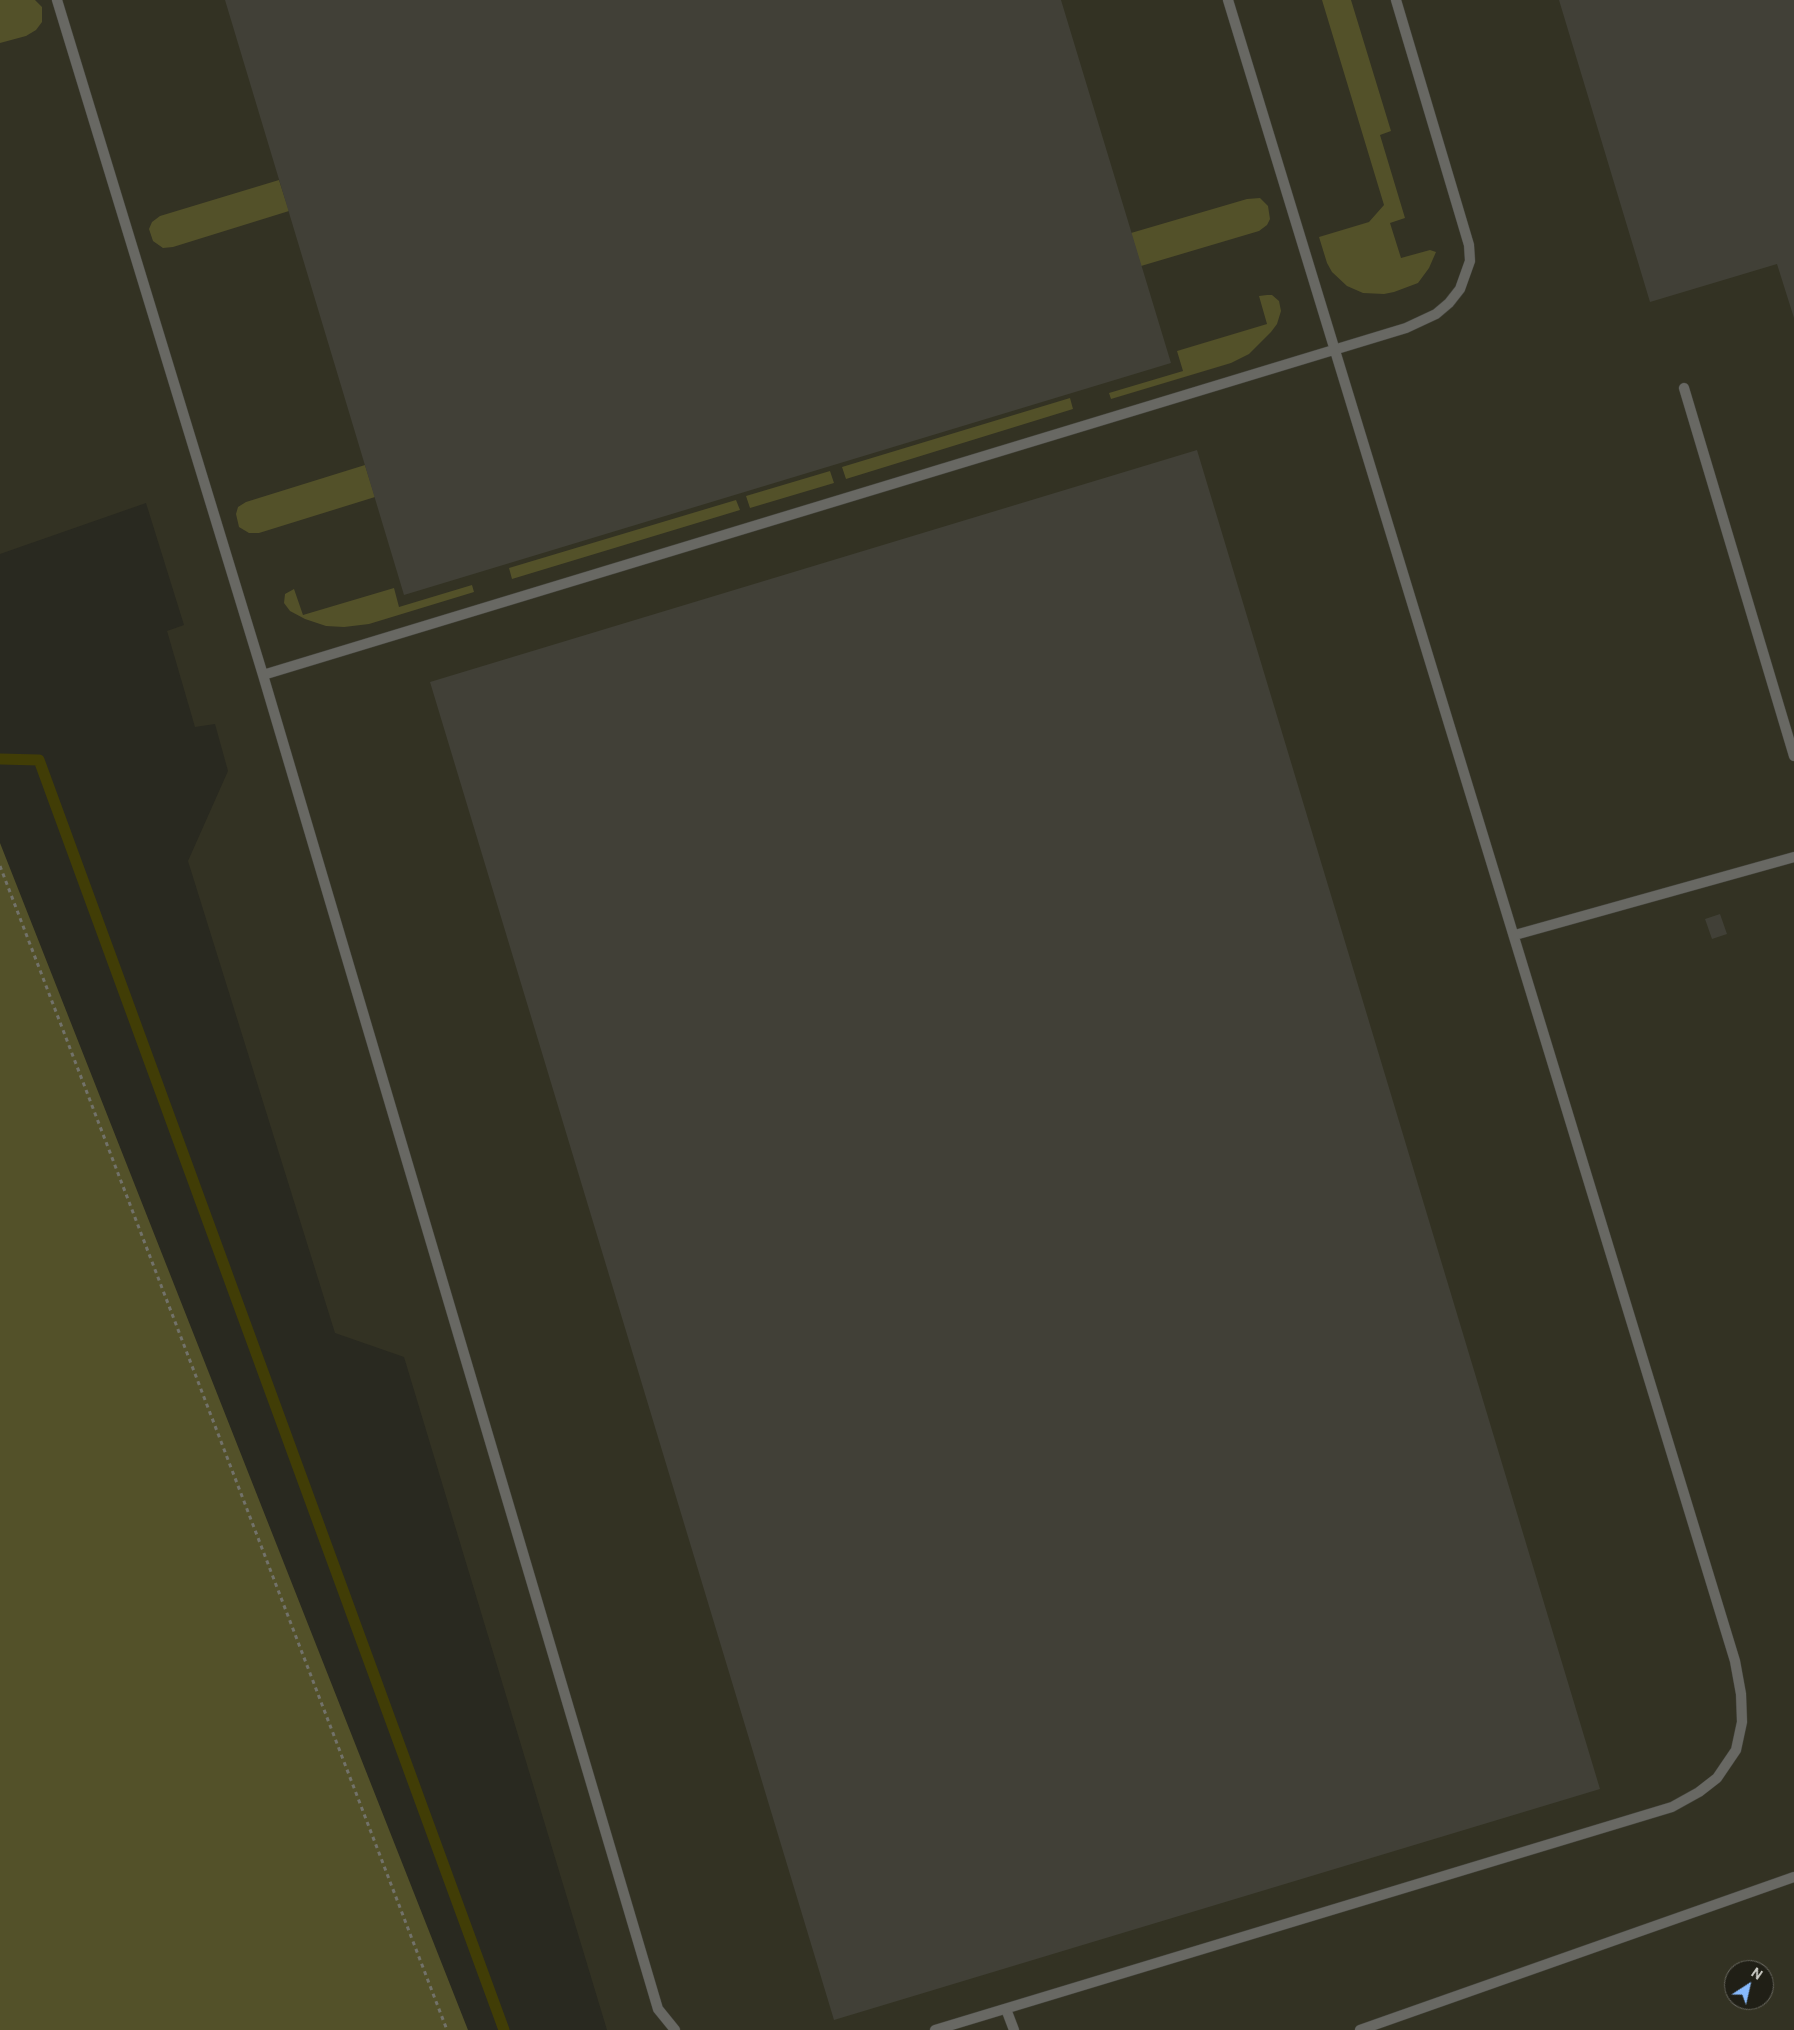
<!DOCTYPE html>
<style>
body{margin:0}
#map{position:relative;width:1794px;height:2030px;overflow:hidden;background:#292920;font-family:Cabin,sans-serif}
canvas{display:block}
.north{position:absolute;left:1724px;top:1960px;width:50px;height:50px;box-sizing:border-box;background:#201f16;border:1px solid #68675f;border-radius:50%;rotate:35deg;font-size:14px;font-weight:700;line-height:20px;text-align:center;color:#d3d3cd}
.north::after{content:'';display:block;margin:auto;width:18px;height:22px;background:#88bafc;clip-path:polygon(50% 0,100% 100%,50% 72%,0 100%)}
</style>
<div id="map">
<canvas width="1794" height="2030"></canvas>
<div class="north">N</div>
</div>
<script>
const c = document.querySelector('canvas').getContext('2d');
c.lineJoin = 'round';
function fillPath(path, color) { c.fillStyle = color; c.fill(path, 'evenodd'); }
const toPath = rows => new Path2D(rows.map(r => 'M' + r).join(''));
function stroke(path, color, width, dash) { c.strokeStyle = color; c.lineWidth = width; c.lineCap = dash ? 'butt' : 'round'; c.setLineDash(dash || []); c.stroke(path); }
const built = toPath([
 [0,0,1794,0,1794,2030,607,2030,404,1357,335,1333,188,861,228,771,215,724,195,727,167,631,184,625,146,503,0,554],
 [1734,1970,1764,1970,1764,2000,1734,2000]
]);
const green = toPath([
 [0,0,35,0,42,7,42,22,36,30,26,36,0,43],
 [1322,0,1351,0,1391,131,1380,135,1405,218,1390,223,1401,258,1430,250,1436,252,1429,268,1418,283,1394,292,1384,294,1363,293,1347,286,1332,272,1327,263,1319,237,1369,222,1384,205],
 [279,180,289,211,173,247,163,248,153,241,149,229,152,222,160,216],
 [1260,198,1268,206,1270,219,1267,225,1259,231,1141,266,1131,233,1247,199],
 [1267,295,1272,295,1279,301,1281,311,1277,324,1271,332,1249,354,1231,363,1111,399,1109,393,1183,371,1177,351,1267,324,1259,296],
 [1070,398,1073,409,846,479,842,467],
 [365,465,375,497,259,533,249,533,239,527,236,514,238,507,246,502],
 [830,471,834,483,750,508,746,496],
 [736,500,740,510,512,579,509,568],
 [472,585,474,592,369,624,344,627,326,626,305,619,290,611,284,603,285,594,294,589,303,615,394,588,399,607],
 [0,843,468,2030,0,2030]
]);
const stream = toPath([
 [0,759,39,760,504,2030]
]);
const building = toPath([
 [225,0,1061,0,1171,363,404,595],
 [1559,0,1794,0,1794,318,1777,264,1650,302],
 [1197,450,1600,1789,834,2020,430,682],
 [1720,914,1727,934,1712,939,1705,919]
]);
const path = toPath([
 [0,866,447,2030]
]);
const service = toPath([
 [57,0,263,675,658,2009,675,2030],
 [1684,388,1794,756],
 [263,675,1406,328,1436,314,1449,303,1460,289,1470,261,1469,245,1396,0],
 [1515,935,1794,857],
 [1006,2009,1014,2030],
 [935,2030,1672,1807,1699,1792,1717,1778,1736,1750,1742,1722,1741,1694,1735,1661,1228,0],
 [1360,2030,1794,1877]
]);
fillPath(built, '#333223');
fillPath(green, '#535129');
stroke(stream, '#413d06', 11);
fillPath(building, '#414037');
stroke(service, '#44443c', 11);
stroke(path, '#72726a', 3, [4, 4]);
stroke(service, '#686863', 10);
</script>
